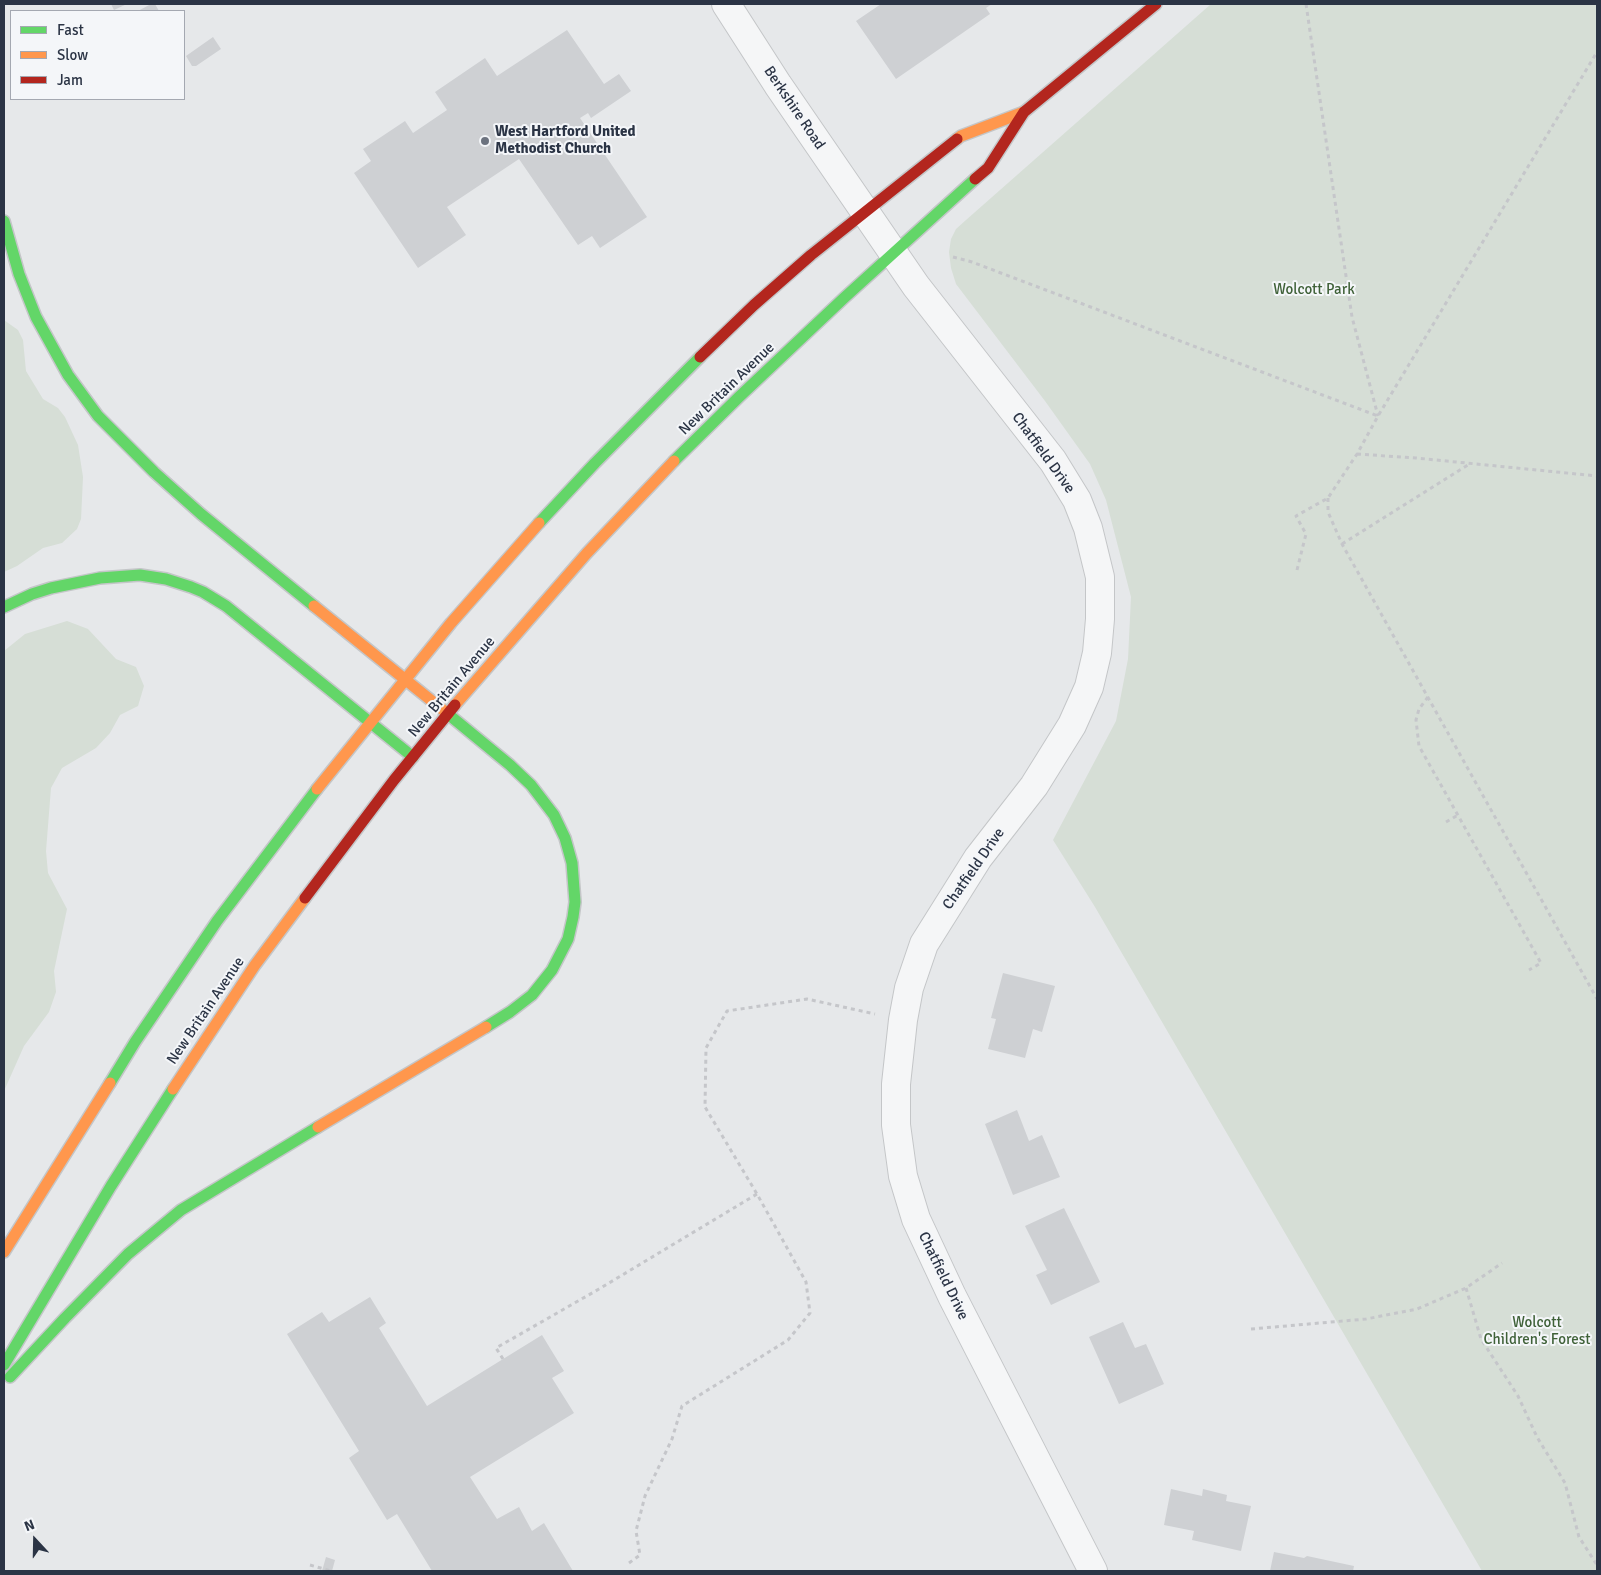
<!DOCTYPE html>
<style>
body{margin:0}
#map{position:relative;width:1601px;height:1575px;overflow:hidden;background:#e6e8ea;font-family:Signika,sans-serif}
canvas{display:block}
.frame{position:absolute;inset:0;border:5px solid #2b3445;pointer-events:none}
.legend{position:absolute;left:10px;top:10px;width:175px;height:90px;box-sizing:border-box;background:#f4f6f9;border:1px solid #a4a8b1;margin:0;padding:6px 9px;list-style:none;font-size:15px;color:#2b3445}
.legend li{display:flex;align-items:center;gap:10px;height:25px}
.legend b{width:25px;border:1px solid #a4a8b1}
.north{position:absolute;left:10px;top:1515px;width:50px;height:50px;-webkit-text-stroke:4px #f4f6f9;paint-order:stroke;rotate:339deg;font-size:14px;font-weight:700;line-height:20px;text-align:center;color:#2b3445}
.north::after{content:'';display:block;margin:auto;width:18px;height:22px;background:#2b3445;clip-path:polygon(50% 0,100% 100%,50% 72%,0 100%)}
</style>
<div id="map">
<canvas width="1601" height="1575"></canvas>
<div class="frame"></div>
<ul class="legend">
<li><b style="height:6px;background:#63d668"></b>Fast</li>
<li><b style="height:6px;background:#ff974d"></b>Slow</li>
<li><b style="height:6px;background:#b3261e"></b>Jam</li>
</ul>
<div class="north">N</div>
</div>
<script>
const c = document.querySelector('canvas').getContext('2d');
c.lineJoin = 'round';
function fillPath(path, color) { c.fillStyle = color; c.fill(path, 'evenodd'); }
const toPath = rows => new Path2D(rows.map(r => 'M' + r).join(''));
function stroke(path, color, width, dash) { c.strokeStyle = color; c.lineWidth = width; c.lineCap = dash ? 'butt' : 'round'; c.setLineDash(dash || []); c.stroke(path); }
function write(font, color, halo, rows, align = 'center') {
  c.font = font + ' Signika,sans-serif'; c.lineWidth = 4; c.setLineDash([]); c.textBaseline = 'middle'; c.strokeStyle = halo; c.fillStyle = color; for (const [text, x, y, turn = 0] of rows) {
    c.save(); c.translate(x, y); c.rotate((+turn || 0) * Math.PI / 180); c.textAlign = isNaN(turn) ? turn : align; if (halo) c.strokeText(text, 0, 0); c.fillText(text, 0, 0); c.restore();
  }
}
const green = toPath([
 [1211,4,1597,4,1597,1571,1482,1571,1095,907,1053,840,1116,721,1128,659,1131,597,1106,500,1090,464,1045,401,956,284,951,268,949,252,951,239,956,229,966,220],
 [4,320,18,330,23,340,26,371,43,399,58,408,65,417,78,445,83,477,81,519,77,529,62,543,43,548,17,566,4,572],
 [67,621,88,629,116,659,136,667,144,686,138,706,120,715,110,733,96,748,62,768,51,788,46,851,48,873,67,909,54,971,56,992,49,1012,24,1046,4,1091,4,651,25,634]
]);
const building = toPath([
 [111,4,127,4,114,10],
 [151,4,155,4,159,11,138,11],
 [881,4,992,4,986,8,990,14,896,79,856,21],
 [567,30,604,84,619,74,631,91,591,118,588,113,580,118,647,217,600,248,592,236,578,245,519,159,447,207,466,235,418,268,354,173,371,161,363,149,405,121,413,133,447,110,435,92,485,58,497,76],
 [213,37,221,49,196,66,192,66,186,56],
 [1003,973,1055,986,1042,1032,1033,1029,1025,1058,988,1049,996,1019,991,1018],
 [1017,1110,1029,1141,1042,1135,1060,1177,1013,1195,985,1124],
 [1064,1208,1100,1282,1051,1305,1036,1275,1047,1270,1025,1226],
 [370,1297,386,1323,379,1328,427,1406,542,1335,564,1371,552,1378,574,1413,470,1477,497,1519,519,1507,532,1531,544,1523,573,1571,432,1571,397,1514,387,1520,349,1458,359,1451,287,1334,322,1312,329,1322],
 [1123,1322,1135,1348,1146,1344,1164,1384,1119,1404,1089,1337],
 [1171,1489,1202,1496,1203,1489,1227,1495,1226,1501,1251,1506,1241,1551,1192,1540,1194,1531,1164,1525],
 [1274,1552,1304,1558,1307,1556,1354,1566,1353,1571,1270,1571],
 [326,1557,335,1560,332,1571,322,1571]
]);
const path = toPath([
 [1306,4,1352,317,1378,416],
 [953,257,972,262,1378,416],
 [1357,454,1416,458,1597,476],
 [1328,498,1328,512,1342,544,1597,999],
 [1342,544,1471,463],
 [1297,570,1306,534,1296,516,1328,498,1357,454,1378,416,1597,52],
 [1428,697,1419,709,1416,720,1419,746,1541,963,1529,970],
 [1446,822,1458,815],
 [1466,1288,1481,1339,1518,1396,1537,1437,1565,1483,1579,1537,1597,1565],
 [1251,1329,1366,1319,1417,1309,1466,1288,1502,1263],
 [503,1359,496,1348,599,1289,757,1194],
 [629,1563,640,1555,636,1531,645,1496,672,1439,682,1406,788,1340,810,1313,806,1282,757,1194,705,1107,706,1048,727,1011,807,999,875,1014],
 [310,1565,331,1571]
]);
const street = toPath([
 [726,4,778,85,916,286,1053,461,1077,500,1088,528,1100,577,1100,619,1097,653,1089,687,1072,725,1034,786,978,858,924,944,909,988,903,1020,896,1084,896,1125,903,1176,916,1219,952,1296,1093,1571]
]);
const fast = toPath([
 [4,221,19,274,36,317,68,375,98,416,154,472,201,514,314,606],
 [674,461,739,397,844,298,975,179],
 [539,523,595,463,700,357],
 [4,607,32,594,51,588,100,578,140,575,166,579,191,587,203,592,226,606,413,757],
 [448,714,510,765,531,785,554,815,565,838,572,863,575,902,573,917,568,939,552,970,532,995,510,1012,486,1027],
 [110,1083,135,1042,217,921,317,789],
 [4,1365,111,1186,173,1089],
 [10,1377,65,1318,128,1254,181,1210,318,1127]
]);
const slow = toPath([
 [957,139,961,136,1024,112],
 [314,606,448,714],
 [455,705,587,553,674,461],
 [317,789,451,623,539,523],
 [173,1089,255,965,305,898],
 [318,1127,486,1027],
 [4,1252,110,1083]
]);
const jam = toPath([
 [975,179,988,168,1024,112,1156,4],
 [700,357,754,305,811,255,957,139],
 [305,898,394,780,455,705]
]);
const markers = [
 [485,141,5,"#6c737f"]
];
const streetNames = [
 ["Berkshire Road",794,108,56],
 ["New Britain Avenue",727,389,-44],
 ["Chatfield Drive",1043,453,54],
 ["New Britain Avenue",452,687,-50],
 ["Chatfield Drive",974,869,-55],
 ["New Britain Avenue",206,1011,-56],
 ["Chatfield Drive",943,1276,64]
];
const poiNames = [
 ["West Hartford United",495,132],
 ["Methodist Church",495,149]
];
const parkNames = [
 ["Wolcott Park",1314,290],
 ["Wolcott",1537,1323],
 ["Children's Forest",1537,1340]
];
fillPath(green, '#d6ded6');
fillPath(building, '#ced0d3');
stroke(street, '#c4c6c8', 30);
stroke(fast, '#c4c6c8', 14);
stroke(slow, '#c4c6c8', 14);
stroke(jam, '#c4c6c8', 14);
stroke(path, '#c5c6ca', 3, [4, 4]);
stroke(street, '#f5f6f7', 28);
stroke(fast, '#63d668', 11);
stroke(slow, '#ff974d', 11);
stroke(jam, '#b3261e', 11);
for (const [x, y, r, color] of markers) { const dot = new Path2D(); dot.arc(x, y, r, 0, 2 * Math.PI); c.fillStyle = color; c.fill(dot); stroke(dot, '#f4f6f9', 2); }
write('15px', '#2b3445', '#f4f6f9', streetNames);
write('bold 15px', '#2b3445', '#f4f6f9', poiNames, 'left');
write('15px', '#3f6138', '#f4f6f9', parkNames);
</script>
